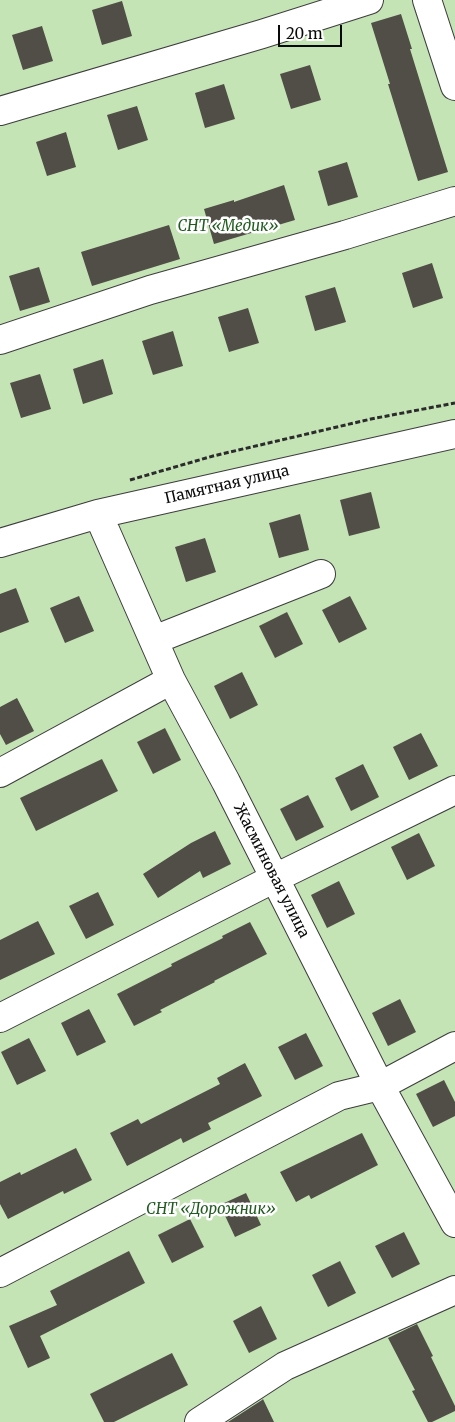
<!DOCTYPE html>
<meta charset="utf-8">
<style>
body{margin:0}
#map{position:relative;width:455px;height:1422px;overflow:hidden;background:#fdfde8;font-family:Merriweather,serif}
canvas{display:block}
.scale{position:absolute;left:278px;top:25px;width:64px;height:22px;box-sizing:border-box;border:2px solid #090909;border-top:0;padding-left:6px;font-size:15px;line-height:18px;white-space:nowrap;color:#090909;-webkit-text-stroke:4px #fff;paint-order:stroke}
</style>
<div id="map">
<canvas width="455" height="1422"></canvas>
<div class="scale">20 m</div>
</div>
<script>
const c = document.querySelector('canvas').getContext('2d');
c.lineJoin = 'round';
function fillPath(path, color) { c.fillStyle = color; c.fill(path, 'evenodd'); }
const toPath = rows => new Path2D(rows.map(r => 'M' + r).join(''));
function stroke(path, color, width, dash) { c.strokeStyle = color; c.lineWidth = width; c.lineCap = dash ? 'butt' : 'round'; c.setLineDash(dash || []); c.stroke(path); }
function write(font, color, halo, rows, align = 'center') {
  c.font = font + ' Merriweather,serif'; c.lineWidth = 5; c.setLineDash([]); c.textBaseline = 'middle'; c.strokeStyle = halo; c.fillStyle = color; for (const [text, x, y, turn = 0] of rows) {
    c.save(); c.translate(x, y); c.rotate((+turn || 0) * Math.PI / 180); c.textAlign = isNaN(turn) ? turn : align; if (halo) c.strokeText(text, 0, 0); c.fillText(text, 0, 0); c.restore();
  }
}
const green = toPath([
 [0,0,455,0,455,433,0,540],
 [455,449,455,1422,0,1422,0,543,98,514,106,531,142,513]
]);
const building = toPath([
 [122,1,132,36,102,45,92,10],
 [401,14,412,49,410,49,448,172,418,181,388,84,390,84,371,23],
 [42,26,53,61,23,70,12,35],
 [310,65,321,100,291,109,280,74],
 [224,84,235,119,205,128,195,93],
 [137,106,148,140,118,150,107,115],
 [66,132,76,167,47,176,36,142],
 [347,162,358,197,328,206,318,171],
 [284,185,295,220,214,244,204,209,234,200,234,202],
 [169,225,180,259,92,286,81,252],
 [432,263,443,298,413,308,402,273],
 [39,267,50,302,20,311,9,276],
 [335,287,346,322,315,331,305,296],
 [248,308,259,343,229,352,218,317],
 [173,331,183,366,153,375,142,341],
 [103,359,113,394,83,404,73,369],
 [40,374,51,409,21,418,10,383],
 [371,492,380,528,349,536,340,500],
 [300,514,309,550,279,558,269,523],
 [205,538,216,572,186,582,175,547],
 [16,588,29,622,0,633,0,594],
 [79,596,94,631,65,643,50,608],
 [350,596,367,629,339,643,322,610],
 [287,612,303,644,275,658,259,626],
 [242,672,258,705,230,719,214,686],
 [17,698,34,731,6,745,0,734,0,707],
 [165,728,181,760,153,774,137,742],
 [421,733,438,766,409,780,393,747],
 [102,759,118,791,36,831,20,798],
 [363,764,379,797,351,811,335,778],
 [308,795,324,827,296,841,280,809],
 [215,831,231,864,203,878,200,871,158,898,143,874,191,843],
 [419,833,435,866,407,880,391,847],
 [339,881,355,914,327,928,311,895],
 [98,892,114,925,86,939,69,906],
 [38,921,55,954,0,980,0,940],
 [250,922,267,954,214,981,215,982,160,1010,162,1012,134,1026,117,994,172,966,171,964,223,938,222,936],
 [400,999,416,1032,388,1046,372,1013],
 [89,1009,106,1042,77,1056,61,1023],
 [306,1033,323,1066,295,1080,278,1047],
 [29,1038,46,1071,17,1085,1,1052],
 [245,1063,262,1096,208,1123,211,1129,183,1143,181,1138,127,1166,110,1133,138,1119,141,1124,220,1084,217,1078],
 [444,1080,455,1102,455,1116,433,1127,416,1094],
 [362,1133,378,1165,311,1199,309,1195,296,1202,280,1172],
 [76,1148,92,1180,64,1194,63,1191,8,1219,0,1204,0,1182,20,1172,21,1175],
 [246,1193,261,1225,235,1237,220,1205],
 [190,1219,204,1247,172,1263,158,1235],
 [404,1232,420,1264,392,1278,375,1246],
 [129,1251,145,1283,40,1336,50,1358,28,1368,9,1326,57,1305,50,1291],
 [340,1261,356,1293,328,1307,312,1275],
 [261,1306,277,1339,249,1353,233,1321],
 [417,1324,433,1356,431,1357,455,1406,455,1411,432,1422,428,1422,412,1391,415,1390,388,1338],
 [172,1353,188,1385,114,1422,104,1422,90,1394],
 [263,1399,274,1422,228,1422,262,1400]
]);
const path = toPath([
 [130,480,213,456,371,419,455,403]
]);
const minor = toPath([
 [427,0,455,86],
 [0,111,262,34,369,0],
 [0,340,150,290,345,235,455,201],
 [98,514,171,680,226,782,380,1086,455,1223],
 [0,543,98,514,455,434],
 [154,640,321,574],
 [0,773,171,680],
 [0,1018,275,878,455,790],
 [0,1273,339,1096,380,1086,455,1046],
 [199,1422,285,1366,455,1290]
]);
const parkNames = [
 ["СНТ «Медик»",228,227],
 ["СНТ «Дорожник»",211,1210]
];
const streetNames = [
 ["Памятная улица",227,485,-13],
 ["Жасминовая улица",271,871,63]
];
fillPath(green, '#c4e4b5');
fillPath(building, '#514d47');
stroke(minor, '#3c3c3c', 30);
stroke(path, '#2b2b2b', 3, [5, 2.5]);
stroke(minor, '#fff', 28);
write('italic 15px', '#215b20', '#fff', parkNames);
write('15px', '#090909', '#fff', streetNames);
</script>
